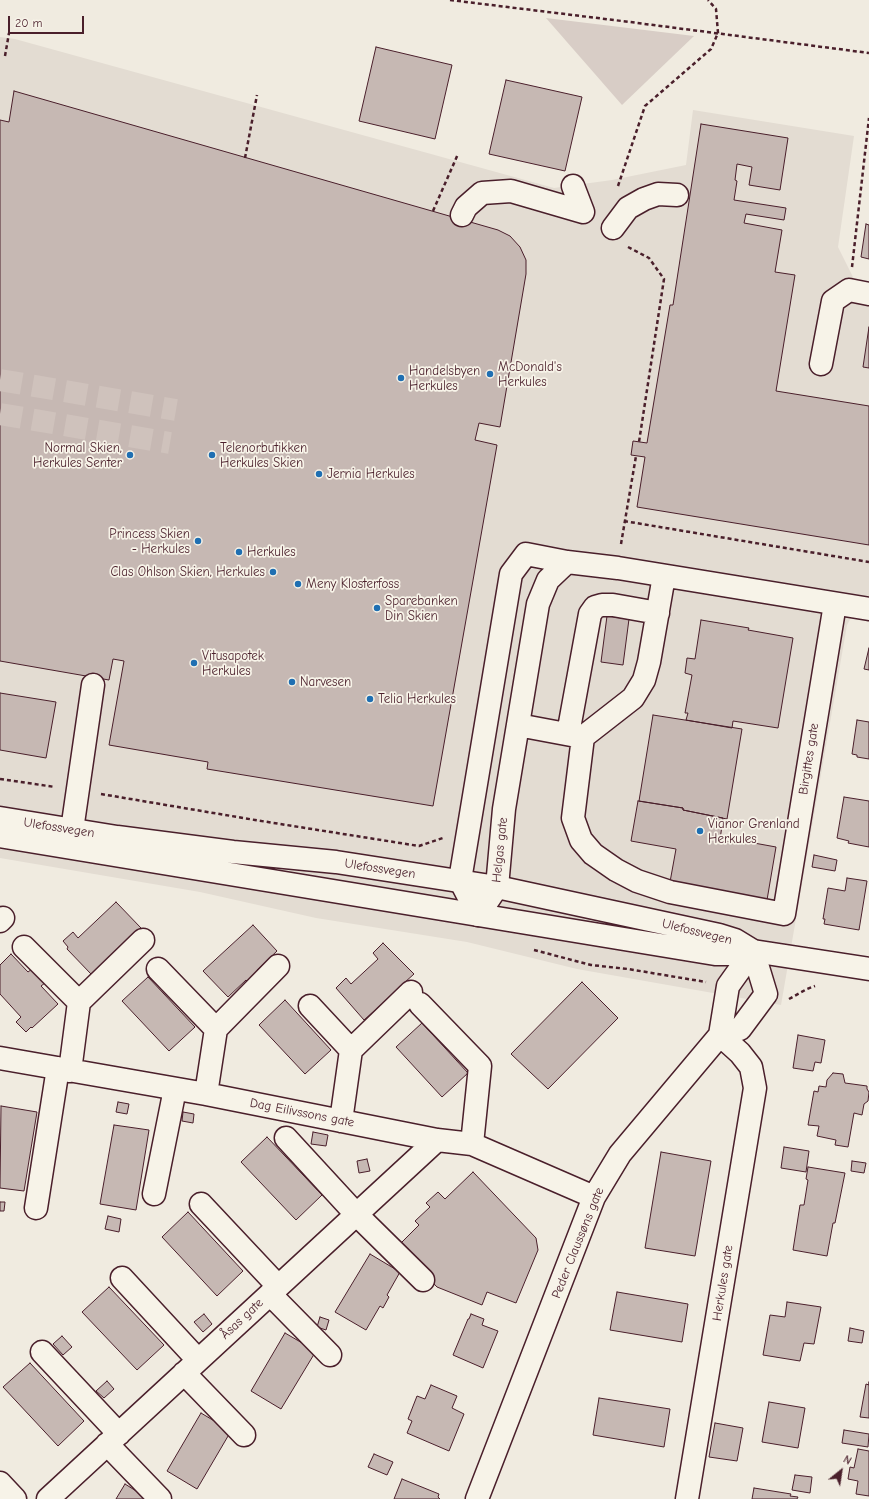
<!DOCTYPE html>
<meta charset="utf-8">
<style>
body{margin:0}
#map{position:relative;width:869px;height:1499px;overflow:hidden;background:#f0ebe0;font-family:"Comic Neue",sans-serif}
canvas{display:block}
.north{position:absolute;left:821px;top:1451px;width:40px;height:40px;-webkit-text-stroke:3px #f7f3e8;paint-order:stroke;rotate:30deg;font-size:11px;font-weight:700;line-height:16px;text-align:center;color:#4a1f2b}
.north::after{content:'';display:block;margin:auto;width:14px;height:18px;background:#4a1f2b;clip-path:polygon(50% 0,100% 100%,50% 72%,0 100%)}
.scale{position:absolute;left:8px;top:16px;width:76px;height:18px;box-sizing:border-box;border:2px solid #4a1f2b;border-top:0;padding-left:5px;font-size:12px;line-height:14px;white-space:nowrap;color:#4a1f2b;-webkit-text-stroke:3px #f7f3e8;paint-order:stroke}
</style>
<div id="map">
<canvas width="869" height="1499"></canvas>
<div class="north">N</div>
<div class="scale">20 m</div>
</div>
<script>
const c = document.querySelector('canvas').getContext('2d');
c.lineJoin = 'round';
function fillPath(path, color) { c.fillStyle = color; c.fill(path, 'evenodd'); }
const toPath = rows => new Path2D(rows.map(r => 'M' + r).join(''));
function stroke(path, color, width, dash) { c.strokeStyle = color; c.lineWidth = width; c.lineCap = dash ? 'butt' : 'round'; c.setLineDash(dash || []); c.stroke(path); }
function write(font, color, halo, rows, align = 'center') {
  c.font = font + ' "Comic Neue",sans-serif'; c.lineWidth = 3.5; c.setLineDash([]); c.textBaseline = 'middle'; c.strokeStyle = halo; c.fillStyle = color; for (const [text, x, y, turn = 0] of rows) {
    c.save(); c.translate(x, y); c.rotate((+turn || 0) * Math.PI / 180); c.textAlign = isNaN(turn) ? turn : align; if (halo) c.strokeText(text, 0, 0); c.fillText(text, 0, 0); c.restore();
  }
}
const built = toPath([
 [0,37,15,39,554,188,612,180,686,165,693,110,854,136,838,247,854,279,869,288,869,596,862,598,847,625,781,1005,577,969,467,942,316,918,200,892,0,858]
]);
const green = toPath([
 [546,18,694,36,622,105]
]);
const building = toPath([
 [376,47,452,65,435,139,359,121,376,47],
 [506,80,582,97,565,171,489,154,506,80],
 [14,91,498,230,510,236,520,247,526,260,526,274,500,427,479,423,475,440,497,445,433,806,207,769,208,762,109,745,124,661,113,659,109,680,0,661,0,120,9,122,14,91],
 [701,124,788,138,780,190,749,185,752,167,737,164,735,180,737,181,734,200,786,208,784,220,746,214,744,223,782,230,775,272,795,275,776,391,869,406,869,545,637,507,645,457,631,455,633,441,647,443,670,305,673,305,701,124],
 [866,224,869,225,869,259,861,257,866,224],
 [869,327,869,368,863,367,869,327],
 [607,616,629,619,623,665,601,662,607,616],
 [701,620,749,628,748,630,793,638,778,728,733,721,732,728,686,720,688,713,685,713,692,675,685,673,687,658,695,659,701,620],
 [869,648,869,670,864,669,869,648],
 [0,693,56,702,46,758,0,750,0,693],
 [653,715,742,729,727,819,683,810,683,808,639,801,653,715],
 [857,720,869,722,869,759,857,757,857,755,852,754,857,720],
 [844,797,869,801,869,847,848,843,849,841,837,838,844,797],
 [638,801,683,808,683,810,723,818,720,840,731,842,732,839,776,847,767,900,670,882,676,849,631,841,638,801],
 [814,855,837,860,835,871,812,867,814,855],
 [847,878,867,881,859,930,824,924,825,919,823,919,828,888,845,891,847,878],
 [116,902,141,928,122,945,112,961,109,958,91,974,67,949,68,947,63,941,73,932,78,938,116,902],
 [253,925,277,951,257,970,258,972,248,982,246,980,228,997,203,971,253,925],
 [383,943,414,974,395,991,398,994,385,1007,382,1004,364,1020,336,988,346,978,351,984,378,959,373,953,383,943],
 [11,954,28,972,32,969,45,983,41,986,58,1004,32,1028,31,1027,26,1032,16,1022,21,1017,0,994,0,965,11,954],
 [148,977,195,1027,169,1051,122,1001,148,977],
 [582,982,618,1018,548,1089,511,1054,582,982],
 [285,1000,331,1050,305,1074,259,1025,285,1000],
 [422,1023,468,1073,442,1097,396,1047,422,1023],
 [798,1035,825,1040,821,1063,815,1062,813,1071,793,1068,798,1035],
 [833,1073,843,1074,845,1083,867,1086,867,1089,869,1092,868,1101,864,1104,862,1115,854,1113,848,1147,835,1145,836,1140,817,1136,819,1126,808,1125,814,1091,818,1092,819,1086,826,1087,827,1080,833,1073],
 [118,1102,129,1104,127,1114,116,1112,118,1102],
 [1,1106,37,1112,24,1191,0,1188,1,1106],
 [183,1112,194,1114,193,1123,182,1121,183,1112],
 [114,1125,149,1130,136,1210,100,1204,114,1125],
 [313,1132,328,1135,326,1146,311,1144,313,1132],
 [267,1137,322,1195,296,1220,241,1162,267,1137],
 [784,1147,809,1151,806,1172,781,1168,784,1147],
 [661,1152,711,1161,695,1256,645,1248,661,1152],
 [367,1159,370,1171,359,1173,357,1161,367,1159],
 [852,1161,866,1163,864,1173,851,1171,852,1161],
 [808,1167,845,1173,835,1223,833,1223,827,1256,793,1250,800,1205,804,1205,808,1180,806,1179,808,1167],
 [473,1172,536,1238,538,1250,516,1303,487,1292,482,1305,437,1287,398,1246,419,1225,415,1221,430,1207,426,1203,438,1192,445,1199,473,1172],
 [0,1202,5,1202,4,1211,0,1211,0,1202],
 [188,1212,243,1271,217,1296,162,1237,188,1212],
 [108,1216,121,1219,119,1232,105,1229,108,1216],
 [370,1254,400,1272,387,1295,389,1297,383,1308,380,1306,366,1330,335,1312,370,1254],
 [109,1287,164,1345,137,1370,82,1312,109,1287],
 [617,1292,688,1304,682,1342,610,1330,617,1292],
 [787,1302,821,1307,814,1344,804,1343,800,1361,763,1355,770,1315,785,1317,787,1302],
 [204,1314,212,1324,203,1332,194,1322,204,1314],
 [471,1314,484,1319,482,1325,498,1331,483,1368,453,1355,468,1319,469,1319,471,1314],
 [320,1317,329,1320,326,1330,317,1327,320,1317],
 [850,1328,864,1331,862,1343,848,1341,850,1328],
 [285,1333,316,1351,281,1409,251,1391,285,1333],
 [62,1336,72,1347,63,1355,53,1344,62,1336],
 [30,1363,84,1421,58,1446,3,1387,30,1363],
 [107,1381,114,1389,104,1398,96,1391,107,1381],
 [869,1382,869,1418,860,1417,866,1384,869,1385,869,1382],
 [431,1385,457,1396,452,1408,464,1414,449,1451,407,1433,412,1421,408,1419,417,1396,425,1399,431,1385],
 [599,1398,670,1409,664,1447,593,1435,599,1398],
 [769,1402,805,1408,798,1448,762,1442,769,1402],
 [201,1413,231,1431,197,1489,167,1471,201,1413],
 [715,1423,743,1428,737,1461,709,1457,715,1423],
 [844,1430,869,1434,868,1447,842,1443,844,1430],
 [858,1449,869,1451,869,1496,856,1494,858,1481,848,1479,850,1467,854,1468,858,1449],
 [374,1454,393,1462,387,1475,368,1467,374,1454],
 [795,1475,812,1477,810,1493,792,1490,795,1475],
 [402,1479,439,1494,438,1497,440,1499,394,1499,402,1479],
 [125,1484,149,1499,116,1499,125,1484],
 [754,1488,791,1494,790,1496,798,1497,797,1499,752,1499,754,1488]
]);
const minorTunnel = toPath([
 [0,380,176,410],
 [0,414,170,443]
]);
const path = toPath([
 [450,0,630,22,869,53],
 [5,56,9,33],
 [245,158,257,95],
 [618,186,645,106,711,49,718,33,716,9,708,0],
 [433,211,458,154],
 [628,247,649,258,664,279,639,442],
 [852,267,869,118],
 [624,521,869,562],
 [621,544,636,456],
 [0,779,55,787],
 [101,794,255,820,419,846,443,838],
 [534,950,591,965,628,969,706,982],
 [789,999,807,989,815,986]
]);
const minor = toPath([
 [573,186,583,212],
 [462,215,466,207,482,193,511,191,583,212],
 [613,228,628,208,644,199,658,194,677,195],
 [821,364,833,301,849,290,869,294],
 [567,562,548,580,538,604,504,809,497,887,478,915,460,880,511,574,526,554,567,562,618,568,869,609],
 [664,576,649,662,644,680,633,698,583,737,573,818,581,840,593,854,616,870,637,881,670,892,784,914,835,604],
 [518,725,582,737],
 [568,734,590,614,595,607,602,605,613,605,658,613],
 [72,830,93,685],
 [0,921,3,918],
 [24,947,79,1002],
 [158,969,216,1029],
 [420,1004,480,1066,472,1144],
 [310,1006,351,1050],
 [720,1035,740,1029,766,994,753,951],
 [0,1058,206,1094,437,1140,472,1144,594,1197],
 [70,1071,79,1002,143,940],
 [206,1094,216,1029,278,966],
 [341,1121,351,1050,411,992],
 [286,1138,356,1214,423,1280],
 [154,1194,175,1089],
 [201,1204,278,1286],
 [36,1208,58,1068],
 [122,1278,198,1360],
 [270,1294,330,1355],
 [42,1352,119,1434],
 [184,1373,244,1435],
 [107,1444,160,1499],
 [0,1483,15,1499],
 [48,1499,437,1140],
 [477,1499,594,1197,620,1154,720,1035,728,986,753,951],
 [687,1499,755,1088,751,1067,740,1053,720,1035]
]);
const major = toPath([
 [0,818,117,837,233,852,336,862,497,887,719,935,735,940,753,951],
 [0,836,715,954,734,954,753,951,869,969]
]);
const markers = [
 [490,374,4,"#1f6fb2"],
 [401,378,4,"#1f6fb2"],
 [130,455,4,"#1f6fb2"],
 [212,455,4,"#1f6fb2"],
 [319,474,4,"#1f6fb2"],
 [198,541,4,"#1f6fb2"],
 [239,552,4,"#1f6fb2"],
 [273,572,4,"#1f6fb2"],
 [298,584,4,"#1f6fb2"],
 [377,608,4,"#1f6fb2"],
 [194,663,4,"#1f6fb2"],
 [292,682,4,"#1f6fb2"],
 [370,699,4,"#1f6fb2"],
 [700,831,4,"#1f6fb2"]
];
const poiNames = [
 ["McDonald's",498,367],
 ["Herkules",498,382],
 ["Handelsbyen",409,371],
 ["Herkules",409,386],
 ["Normal Skien,",122,448,"right"],
 ["Herkules Senter",122,463,"right"],
 ["Telenorbutikken",220,448],
 ["Herkules Skien",220,463],
 ["Jernia Herkules",327,474],
 ["Princess Skien",190,534,"right"],
 ["- Herkules",190,549,"right"],
 ["Herkules",247,552],
 ["Clas Ohlson Skien, Herkules",265,572,"right"],
 ["Meny Klosterfoss",306,584],
 ["Sparebanken",385,601],
 ["Din Skien",385,616],
 ["Vitusapotek",202,656],
 ["Herkules",202,671],
 ["Narvesen",300,682],
 ["Telia Herkules",378,699],
 ["Vianor Grenland",708,824],
 ["Herkules",708,839]
];
const streetNames = [
 ["Birgittes gate",809,759,-81],
 ["Ulefossvegen",59,828,9],
 ["Helgas gate",500,850,-84],
 ["Ulefossvegen",380,869,9],
 ["Ulefossvegen",697,932,14],
 ["Dag Eilivssons gate",302,1113,11],
 ["Peder Claussøns gate",578,1243,-68],
 ["Herkules gate",723,1283,-81],
 ["Åsas gate",242,1319,-43]
];
fillPath(built, '#e3dcd2');
fillPath(green, '#d8cdc6');
fillPath(building, '#c6b8b3');
stroke(building, '#4a1f2b', 1);
stroke(minorTunnel, '#cfc2bc', 22, [22, 11]);
stroke(minor, '#4a1f2b', 25);
stroke(major, '#4a1f2b', 25);
stroke(path, '#4a1f2b', 2.5, [4, 3]);
stroke(minor, '#f7f3e8', 22);
stroke(major, '#f7f3e8', 22);
for (const [x, y, r, color] of markers) { const dot = new Path2D(); dot.arc(x, y, r, 0, 2 * Math.PI); c.fillStyle = color; c.fill(dot); stroke(dot, '#f7f3e8', 1.5); }
write('13px', '#4a1f2b', '#f7f3e8', poiNames, 'left');
write('13px', '#4a1f2b', '#f7f3e8', streetNames);
</script>
